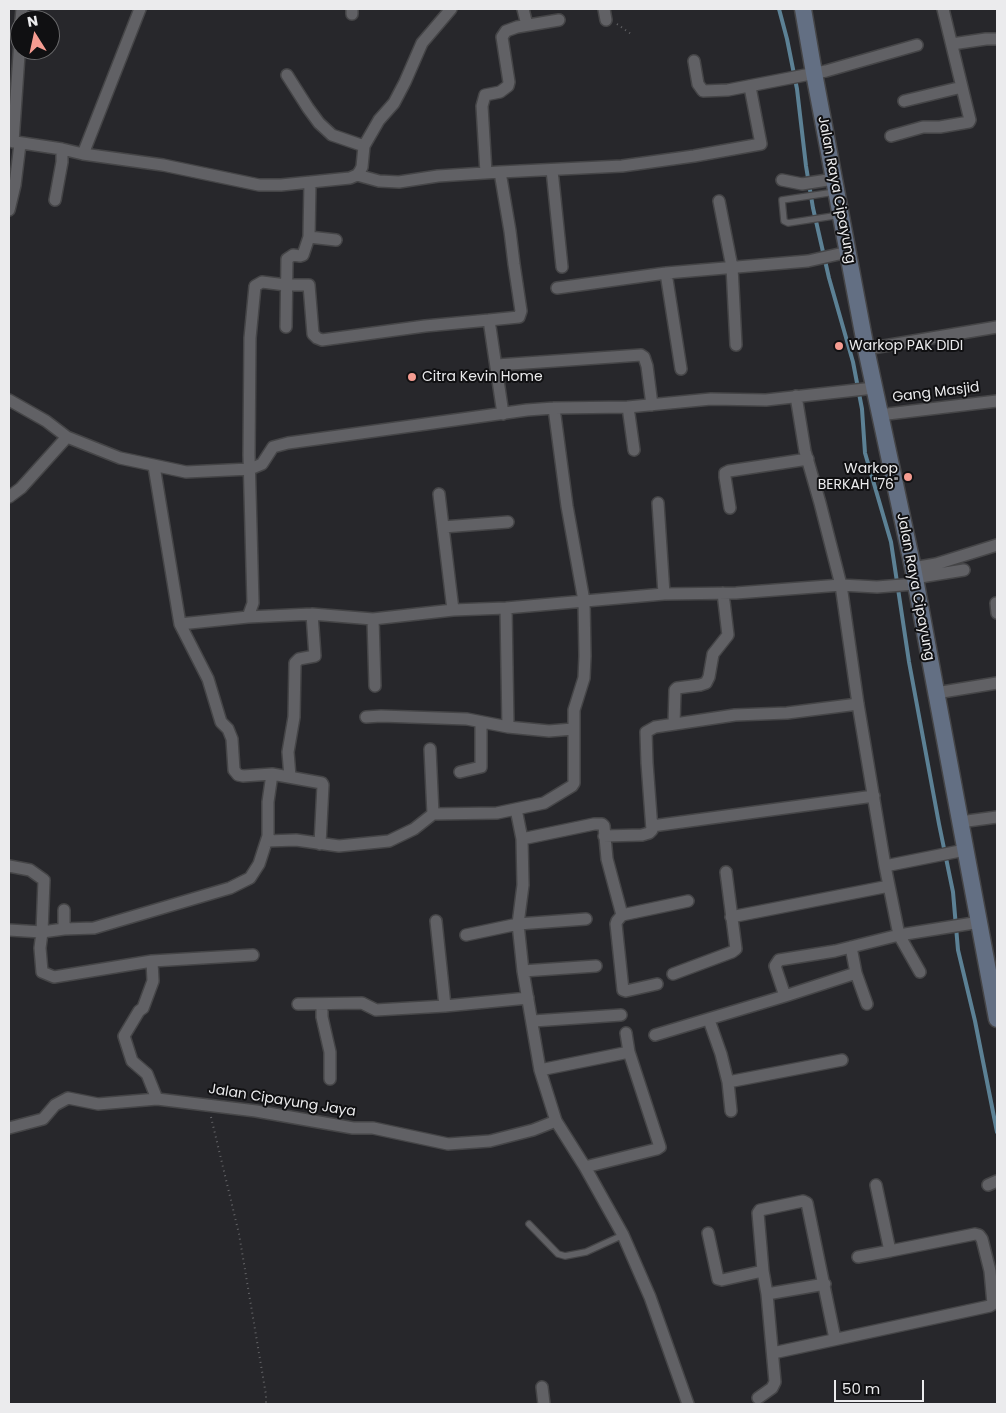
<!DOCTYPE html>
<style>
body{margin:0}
#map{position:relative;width:1006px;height:1413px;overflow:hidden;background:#27272b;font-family:Poppins,sans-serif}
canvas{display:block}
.frame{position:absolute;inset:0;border:10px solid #ebebed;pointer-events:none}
.north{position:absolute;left:10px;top:10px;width:50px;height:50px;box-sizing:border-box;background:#101012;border:1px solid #68686a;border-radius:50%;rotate:350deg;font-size:14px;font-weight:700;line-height:20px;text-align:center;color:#ebebed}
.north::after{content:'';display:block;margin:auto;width:18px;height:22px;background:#f59c91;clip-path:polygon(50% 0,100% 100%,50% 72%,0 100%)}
.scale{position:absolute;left:834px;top:1380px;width:90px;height:22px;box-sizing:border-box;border:2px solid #ebebed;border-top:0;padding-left:6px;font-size:15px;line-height:18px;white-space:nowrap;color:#ebebed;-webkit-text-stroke:4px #101012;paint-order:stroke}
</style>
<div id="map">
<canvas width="1006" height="1413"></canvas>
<div class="frame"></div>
<div class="north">N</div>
<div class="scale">50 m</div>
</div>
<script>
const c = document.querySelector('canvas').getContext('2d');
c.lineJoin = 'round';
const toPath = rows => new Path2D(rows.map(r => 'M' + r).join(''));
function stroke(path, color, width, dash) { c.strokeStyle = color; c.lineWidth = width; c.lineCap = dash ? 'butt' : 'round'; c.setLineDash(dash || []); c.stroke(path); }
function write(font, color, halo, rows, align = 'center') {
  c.font = font + ' Poppins,sans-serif'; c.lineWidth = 4; c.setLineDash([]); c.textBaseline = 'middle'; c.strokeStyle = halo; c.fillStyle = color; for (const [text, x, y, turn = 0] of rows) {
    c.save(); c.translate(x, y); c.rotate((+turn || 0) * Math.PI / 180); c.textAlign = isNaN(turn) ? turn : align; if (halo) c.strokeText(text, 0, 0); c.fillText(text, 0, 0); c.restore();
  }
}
const stream = toPath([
 [779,9,787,39,797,89,806,166,813,208,829,278,853,362,862,409,865,453,891,542,909,662,939,824,953,892,958,950,975,1021,997,1132]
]);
const path = toPath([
 [617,24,631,34],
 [211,1117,239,1234,266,1395,266,1404]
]);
const lane = toPath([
 [835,192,782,200,784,221,788,223,840,215],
 [529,1224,558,1254,565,1256,586,1252,623,1235]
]);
const street = toPath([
 [523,9,527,25],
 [604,9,606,20],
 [352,14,352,9],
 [21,20,22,9],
 [952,44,986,39,997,39],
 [694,61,698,84,703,91,728,90,826,71,917,45],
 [287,75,308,108,319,123,332,135,364,146],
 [904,101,962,87],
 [891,136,923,127,940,127,969,122,970,120,943,9],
 [9,141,62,149,83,154,163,165,259,185,281,185,350,178,357,175,360,171,362,167,364,146,379,120,394,103,405,82,422,43,451,9],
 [13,142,20,40],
 [83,154,140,9],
 [552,170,562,267],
 [500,172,622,166,694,156,761,144,750,87],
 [486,173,482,106,485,95,500,92,508,86,509,82,502,37,506,31,517,27,559,20],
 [357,175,379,181,399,182,438,176,500,172,510,231,514,264,521,311,519,317,489,320,503,414],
 [782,180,802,184,834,179],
 [310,182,309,237,336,240],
 [55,200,62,162,62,149],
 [719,201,732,267,736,345],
 [9,210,15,185,20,144],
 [666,273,681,369],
 [557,288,666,273,808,261,848,252],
 [286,327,287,259,293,255,300,256,303,255,309,237],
 [866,349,997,327],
 [497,365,641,355,644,357,647,366,652,405],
 [796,396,805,451,820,503,841,585,858,704,885,866,899,935,980,922],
 [9,400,46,421,67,437,120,458,186,472,250,469,262,464,273,447,288,443,527,410,554,408,628,407,711,399,766,400,874,388],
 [628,407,634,450],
 [879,415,997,401],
 [154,466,180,624,208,679,221,722,228,729,232,739,234,770,238,775,243,776,272,774,322,783,323,785,320,844],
 [439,494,453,610],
 [9,497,21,488,67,437],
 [658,503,664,594],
 [730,508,725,477,725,473,729,471,808,459],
 [443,527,508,522],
 [913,568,936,564,997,545],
 [914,578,964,570],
 [997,603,996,603,997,613],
 [506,608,508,727],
 [248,617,253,603,249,455,250,338,255,286,262,282,286,285,309,285,313,334,317,338,322,340,425,326,489,320],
 [373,619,375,686],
 [180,624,248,617,312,614,373,619,453,610,506,608,664,594,736,593,841,585,877,587,915,584],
 [936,693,997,683],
 [366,717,381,716,467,719,508,727,549,731,573,729],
 [674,724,675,690,677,688,700,685,706,683,709,677,713,654,728,635,723,593],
 [430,749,433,814],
 [460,772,481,767,481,722],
 [290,777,288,752,294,717,295,663,299,659,315,656,312,614],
 [516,809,522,839],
 [960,822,997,817],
 [652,826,874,796],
 [604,836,642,835,649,833,652,830,647,763,646,732,655,727,735,715,787,713,858,704],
 [267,841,296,840,339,846,389,841,414,829,433,814,497,813,544,803,572,786,574,783,574,710,584,678,585,656,584,601,567,506,554,408],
 [9,866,30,870,44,880,42,932,64,929,94,928,230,888,250,878,259,864,268,836,268,802,272,774],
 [885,866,965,850],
 [622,915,607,859,604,826,602,824,594,824,522,839,523,885,518,924,523,971,540,1070,556,1121,585,1167,623,1235,650,1297,688,1404],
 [731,917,889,886],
 [436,921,445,1006],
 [64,929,64,910],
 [9,930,42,932,40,948,42,972,54,977,152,961,253,955],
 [466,935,518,924,586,919],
 [851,947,856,973],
 [152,961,153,981,143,1008,139,1011,124,1036,132,1061,147,1074,157,1099],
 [523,971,596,966],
 [673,974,732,952,736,949,726,872],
 [657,984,626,991,623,990,616,924,617,921,622,915,688,901],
 [785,996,856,973,867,1004],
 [298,1004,362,1003,376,1010,445,1006,528,998],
 [322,1005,322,1017,330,1052,330,1079],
 [709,1020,721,1054,728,1082,731,1111],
 [533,1021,621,1015],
 [655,1035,785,996,775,966,779,960,835,951,899,935,920,972],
 [540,1070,629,1052],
 [728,1082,842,1060],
 [9,1128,43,1119,55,1105,68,1098,98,1104,157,1099,256,1111,353,1128,373,1128,448,1144,490,1141,533,1130,556,1121],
 [585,1167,657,1149,660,1147,629,1052,626,1033],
 [988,1185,997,1181],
 [708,1233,718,1279,722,1280,763,1271],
 [858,1257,890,1251],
 [767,1294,825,1284],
 [773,1353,990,1306,993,1304,990,1271,982,1239,979,1235,975,1234,890,1251,876,1185],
 [542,1387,544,1404],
 [758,1398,772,1388,775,1382,767,1294,763,1271,758,1213,760,1210,803,1201,807,1203,835,1339]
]);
const secondary = toPath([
 [803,9,814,73,866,349,913,568,997,1019]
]);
const markers = [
 [839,346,5,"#f59c91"],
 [412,377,5,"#f59c91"],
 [908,477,5,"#f59c91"]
];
const streetNames = [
 ["Jalan Raya Cipayung",836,190,79],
 ["Gang Masjid",936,393,-7],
 ["Jalan Raya Cipayung",915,587,79],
 ["Jalan Cipayung Jaya",282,1101,9]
];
const poiNames = [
 ["Warkop PAK DIDI",849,346],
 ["Citra Kevin Home",422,377],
 ["Warkop",898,469,"right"],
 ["BERKAH \"76\"",898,485,"right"]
];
stroke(stream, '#5c8195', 4);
stroke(lane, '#454547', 8);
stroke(street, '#454547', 14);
stroke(secondary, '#454547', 19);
stroke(path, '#646467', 2, [1, 4]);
stroke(lane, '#616165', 5.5);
stroke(street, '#616165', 11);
stroke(secondary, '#636f83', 16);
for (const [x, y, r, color] of markers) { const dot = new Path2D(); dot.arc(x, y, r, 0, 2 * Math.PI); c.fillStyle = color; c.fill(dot); stroke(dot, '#101012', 2); }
write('14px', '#ebebed', '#101012', streetNames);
write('14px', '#ebebed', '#101012', poiNames, 'left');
</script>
